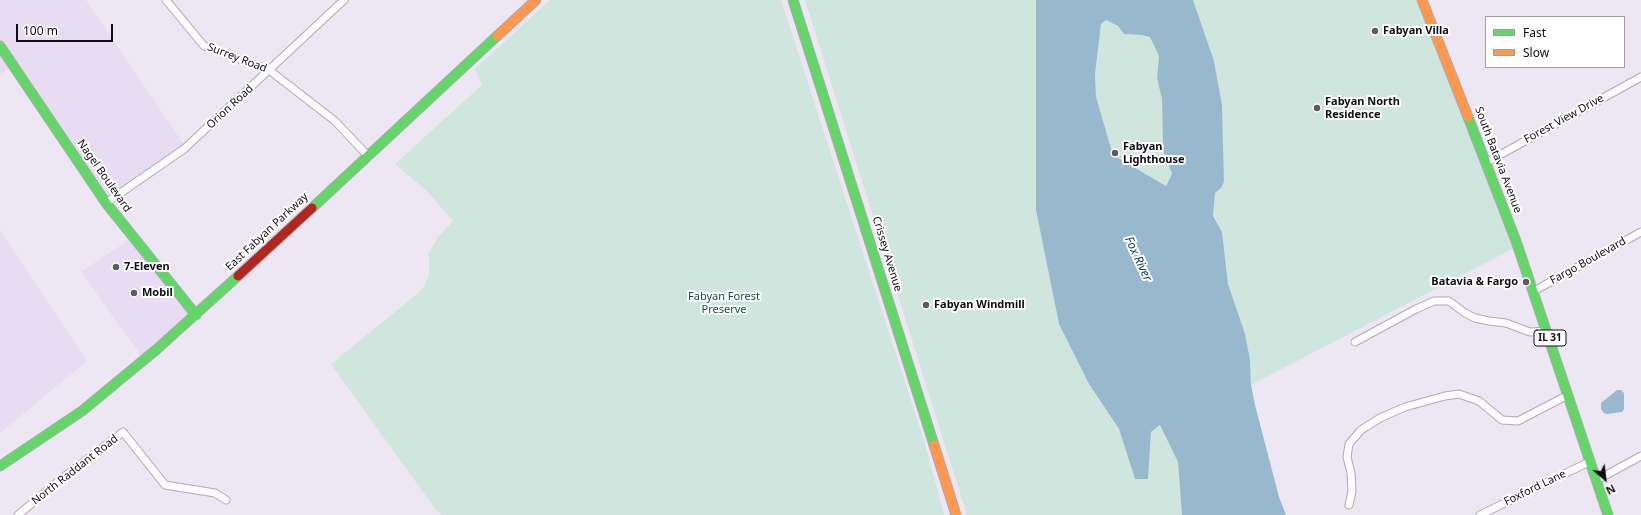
<!DOCTYPE html>
<style>
body{margin:0}
#map{position:relative;width:1641px;height:515px;overflow:hidden;background:#ede6f3;font-family:"Noto Sans",sans-serif}
canvas{display:block}
.legend{position:absolute;left:1485px;top:16px;width:140px;height:52px;box-sizing:border-box;background:#fff;border:1px solid #a09ea1;margin:0;padding:5px 7px;list-style:none;font-size:12px;color:#110d14}
.legend li{display:flex;align-items:center;gap:8px;height:20px}
.legend b{width:20px;border:1px solid #a09ea1}
.north{position:absolute;left:1585px;top:459px;width:40px;height:40px;-webkit-text-stroke:3px #fff;paint-order:stroke;rotate:152deg;font-size:11px;font-weight:700;line-height:16px;text-align:center;color:#110d14}
.north::after{content:'';display:block;margin:auto;width:14px;height:18px;background:#110d14;clip-path:polygon(50% 0,100% 100%,50% 72%,0 100%)}
.scale{position:absolute;left:16px;top:24px;width:97px;height:18px;box-sizing:border-box;border:2px solid #110d14;border-top:0;padding-left:5px;font-size:12px;line-height:14px;white-space:nowrap;color:#110d14;-webkit-text-stroke:3px #fff;paint-order:stroke}
</style>
<div id="map">
<canvas width="1641" height="515"></canvas>
<ul class="legend">
<li><b style="height:5px;background:#63d668"></b>Fast</li>
<li><b style="height:5px;background:#ff974d"></b>Slow</li>
</ul>
<div class="north">N</div>
<div class="scale">100 m</div>
</div>
<script>
const c = document.querySelector('canvas').getContext('2d');
c.lineJoin = 'round';
function fillPath(path, color) { c.fillStyle = color; c.fill(path, 'evenodd'); }
const toPath = rows => new Path2D(rows.map(r => 'M' + r).join(''));
function stroke(path, color, width, dash) { c.strokeStyle = color; c.lineWidth = width; c.lineCap = dash ? 'butt' : 'round'; c.setLineDash(dash || []); c.stroke(path); }
function write(font, color, halo, rows, align = 'center') {
  c.font = font + ' "Noto Sans",sans-serif'; c.lineWidth = 4; c.setLineDash([]); c.textBaseline = 'middle'; c.strokeStyle = halo; c.fillStyle = color; for (const [text, x, y, turn = 0] of rows) {
    c.save(); c.translate(x, y); c.rotate((+turn || 0) * Math.PI / 180); c.textAlign = isNaN(turn) ? turn : align; if (halo) c.strokeText(text, 0, 0); c.fillText(text, 0, 0); c.restore();
  }
}
const built = toPath([
 [0,0,86,0,184,145,106,198,18,63,0,74],
 [0,230,87,361,0,433],
 [132,238,194,315,143,358,81,272]
]);
const green = toPath([
 [550,0,781,0,925,444,944,515,442,515,436,510,331,364,422,290,429,275,429,253,438,237,453,221,427,191,395,164,482,85,475,69],
 [805,0,1036,0,1036,210,1059,324,1089,384,1119,429,1135,479,1148,479,1151,432,1160,425,1178,462,1182,515,967,515],
 [1193,0,1416,0,1516,247,1251,385,1250,360,1245,335,1228,284,1222,232,1213,216,1215,193,1221,188,1224,182,1222,105,1214,61],
 [1106,19,1118,26,1124,34,1141,35,1150,37,1159,56,1157,78,1162,99,1163,150,1172,174,1166,186,1113,155,1096,97,1095,74,1099,41,1101,24]
]);
const water = toPath([
 [1036,0,1193,0,1214,61,1222,105,1224,182,1221,188,1215,193,1213,216,1222,232,1228,284,1245,334,1250,360,1251,385,1255,405,1279,497,1286,515,1182,515,1178,462,1160,425,1151,432,1148,479,1135,479,1119,429,1089,384,1059,324,1036,210],
 [1106,20,1118,26,1124,34,1141,35,1150,37,1159,56,1157,78,1162,99,1163,150,1172,174,1166,186,1113,155,1096,97,1095,74,1099,41,1101,24],
 [1617,390,1621,390,1624,393,1624,409,1622,412,1607,414,1604,413,1601,409,1601,403]
]);
const street = toPath([
 [166,0,204,46,269,70,335,121,368,156],
 [1487,162,1641,77],
 [106,203,184,149,344,0],
 [1534,291,1641,232],
 [1355,342,1416,309,1434,301,1449,301,1465,313,1475,318,1489,321,1506,323,1530,332,1547,331],
 [1597,480,1641,456],
 [1349,505,1352,491,1351,473,1347,457,1349,444,1361,430,1380,418,1405,407,1445,396,1459,394,1479,401,1502,420,1518,421,1568,395],
 [18,515,61,479,123,432,165,485,215,493,226,500],
 [1480,515,1591,461]
]);
const fast = toPath([
 [793,0,934,445],
 [0,46,106,203,196,315],
 [1468,117,1516,241,1608,515],
 [312,208,497,36],
 [0,466,82,411,157,349,238,276]
]);
const slow = toPath([
 [1422,0,1468,117],
 [497,36,536,0],
 [934,445,956,515]
]);
const jam = toPath([
 [238,276,312,208]
]);
const markers = [
 [1375,31,4,"#5e5962"],
 [1317,108,4,"#5e5962"],
 [1115,153,4,"#5e5962"],
 [116,267,4,"#5e5962"],
 [1526,282,4,"#5e5962"],
 [134,293,4,"#5e5962"],
 [926,305,4,"#5e5962"]
];
const shields = [
 [1550,338,32]
];
const shieldNames = [
 ["IL 31",1550,338]
];
const poiNames = [
 ["Fabyan Villa",1383,31],
 ["Fabyan North",1325,102],
 ["Residence",1325,115],
 ["Fabyan",1123,147],
 ["Lighthouse",1123,160],
 ["7-Eleven",124,267],
 ["Batavia & Fargo",1518,282,"right"],
 ["Mobil",142,293],
 ["Fabyan Windmill",934,305]
];
const streetNames = [
 ["Surrey Road",237,58,21],
 ["Orion Road",230,107,-43],
 ["Forest View Drive",1564,119,-29],
 ["South Batavia Avenue",1498,160,69],
 ["Nagel Boulevard",104,176,55],
 ["East Fabyan Parkway",267,232,-43],
 ["Crissey Avenue",887,254,73],
 ["Fargo Boulevard",1588,261,-29],
 ["North Raddant Road",75,470,-38],
 ["Foxford Lane",1535,488,-26]
];
const parkNames = [
 ["Fabyan Forest",724,297],
 ["Preserve",724,310]
];
const waterNames = [
 ["Fox River",1138,259,65]
];
fillPath(built, '#e7dcf1');
fillPath(green, '#cee6de');
fillPath(water, '#98b9cd');
stroke(street, '#afaab4', 9);
stroke(fast, '#afaab4', 11);
stroke(slow, '#afaab4', 11);
stroke(jam, '#afaab4', 11);
stroke(street, '#fcfbfd', 7);
stroke(fast, '#63d668', 9);
stroke(slow, '#ff974d', 9);
stroke(jam, '#b3261e', 9);
for (const [x, y, r, color] of markers) { const dot = new Path2D(); dot.arc(x, y, r, 0, 2 * Math.PI); c.fillStyle = color; c.fill(dot); stroke(dot, '#fff', 1.5); }
for (const [x, y, w] of shields) { const box = new Path2D(); box.roundRect(x - w / 2, y - 8, w, 16, 3); c.fillStyle = '#fff'; c.fill(box); stroke(box, '#110d14', 1); }
write('bold 10px', '#110d14', null, shieldNames);
write('bold 11px', '#110d14', '#fff', poiNames, 'left');
write('11px', '#110d14', '#fff', streetNames);
write('11px', '#155138', '#fff', parkNames);
write('italic 12px', '#174355', '#fff', waterNames);
</script>
